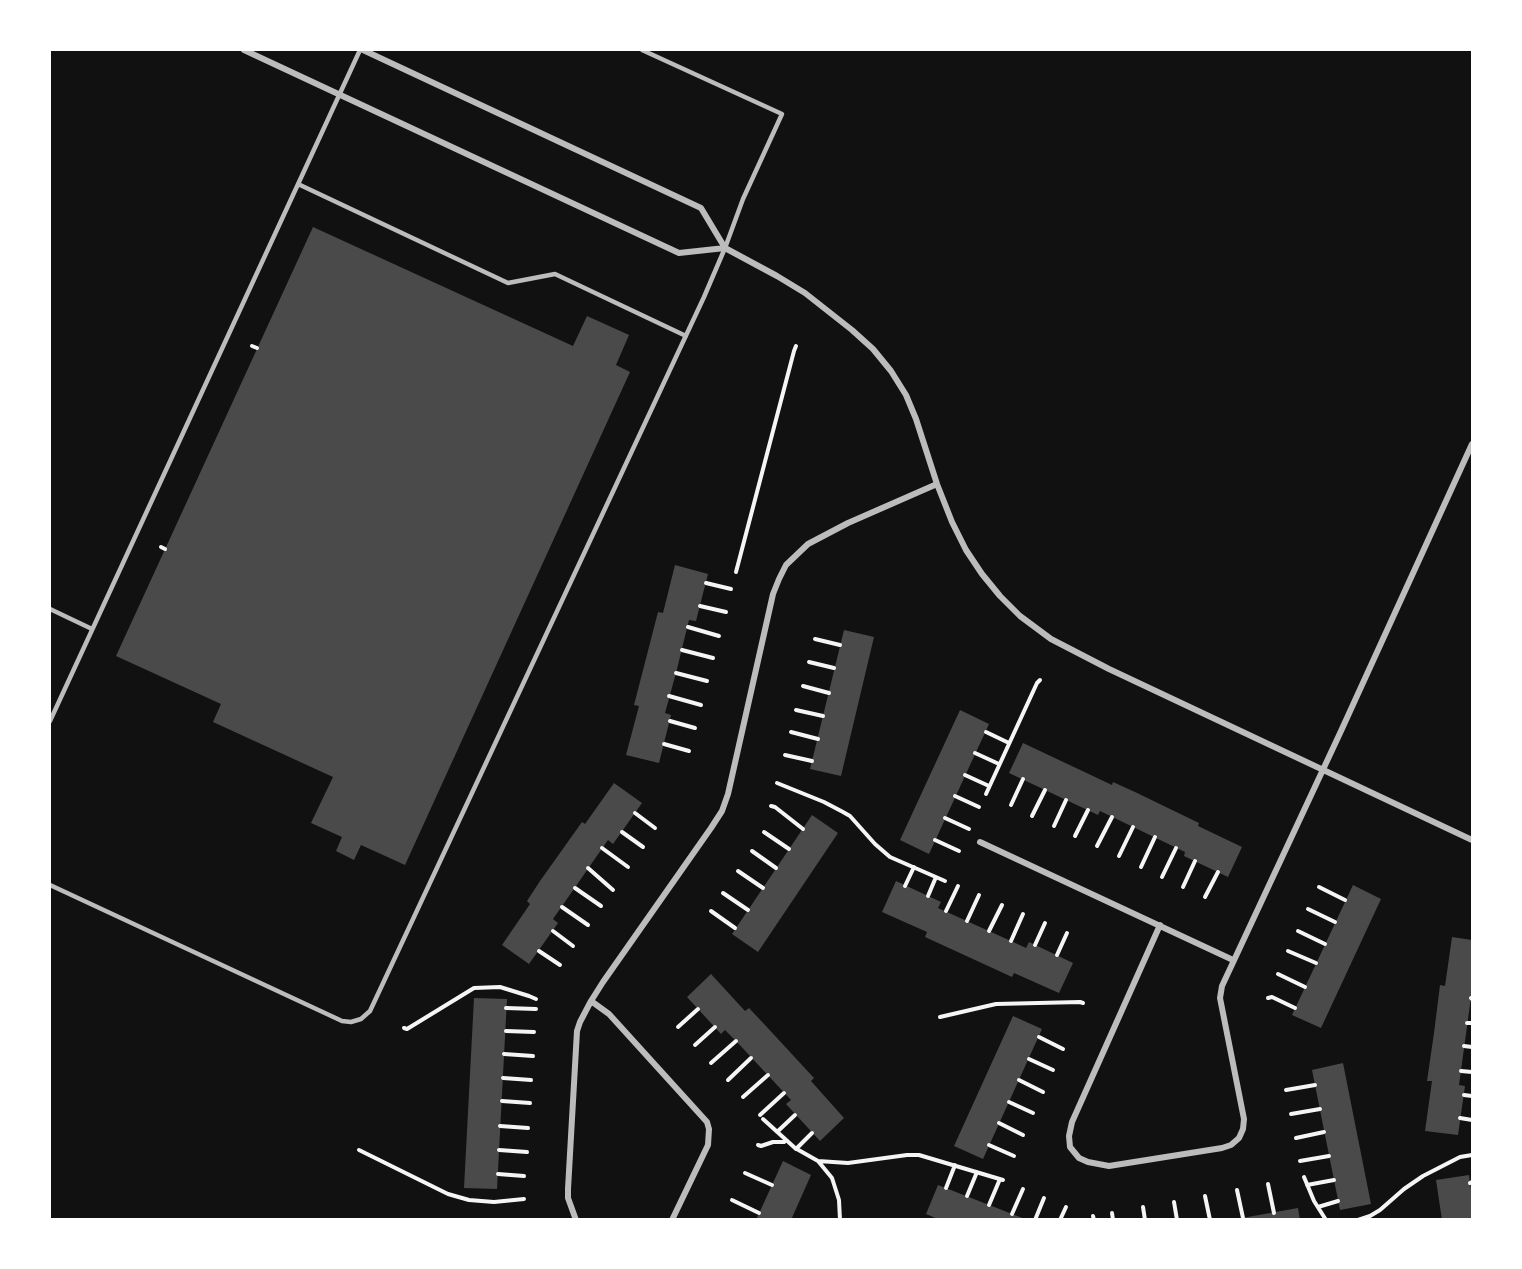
<!DOCTYPE html>
<style>
body{margin:0}
#map{position:relative;width:1522px;height:1269px;overflow:hidden;background:#111;font-family:Lato,sans-serif}
canvas{display:block}
.frame{position:absolute;inset:0;border:51px solid #fff;pointer-events:none}
</style>
<div id="map">
<canvas width="1522" height="1269"></canvas>
<div class="frame"></div>
</div>
<script>
const c = document.querySelector('canvas').getContext('2d');
c.lineJoin = 'round';
function fillPath(path, color) { c.fillStyle = color; c.fill(path, 'evenodd'); }
const toPath = rows => new Path2D(rows.map(r => 'M' + r).join(''));
function stroke(path, color, width, dash) { c.strokeStyle = color; c.lineWidth = width; c.lineCap = dash ? 'butt' : 'round'; c.setLineDash(dash || []); c.stroke(path); }
const building = toPath([
 [313,227,573,346,587,316,629,335,616,365,630,372,405,865,361,845,354,860,336,851,342,837,311,823,333,777,213,722,221,704,116,656],
 [675,565,708,574,696,621,689,620,676,673,665,713,671,715,659,763,626,755,639,706,634,705,658,612,663,613],
 [844,630,874,637,841,776,810,769],
 [960,710,989,724,929,854,900,840],
 [1023,743,1112,785,1113,782,1135,792,1199,823,1198,826,1242,847,1228,877,1184,856,1185,852,1100,811,1098,815,1009,773],
 [614,783,642,803,613,844,608,840,553,919,558,923,529,964,502,945,530,904,527,901,540,881,582,822,585,824],
 [812,815,838,833,758,952,732,934],
 [896,881,941,902,938,908,1011,941,1026,948,1029,942,1073,963,1059,993,1014,973,1012,977,925,937,927,932,882,912],
 [1353,885,1381,899,1321,1028,1292,1015],
 [1452,937,1472,940,1472,990,1459,1085,1465,1086,1458,1135,1425,1131,1432,1081,1427,1081,1434,1033,1440,985,1445,986],
 [711,974,745,1011,749,1008,765,1025,814,1078,811,1081,844,1118,820,1141,786,1104,791,1100,736,1041,725,1030,721,1034,687,997],
 [474,998,507,999,497,1189,464,1188],
 [1013,1016,1042,1029,983,1159,954,1146],
 [1343,1063,1371,1204,1340,1210,1312,1070],
 [783,1161,811,1175,791,1220,756,1220],
 [1469,1175,1472,1196,1472,1220,1442,1220,1436,1180],
 [938,1185,1025,1219,940,1220,926,1214],
 [1298,1208,1300,1220,1243,1220,1242,1218]
]);
const path = toPath([
 [252,346,257,348],
 [161,547,165,549],
 [736,572,794,351,796,346],
 [706,583,731,589],
 [700,606,726,612],
 [688,627,719,636],
 [815,639,840,645],
 [682,650,713,658],
 [809,662,834,668],
 [676,673,707,681],
 [803,686,829,693],
 [669,696,701,705],
 [796,710,823,716],
 [670,721,695,728],
 [791,732,818,739],
 [986,732,1009,743],
 [664,744,689,751],
 [975,753,999,764],
 [785,755,812,761],
 [965,775,989,786],
 [777,783,824,802,843,812,850,816,875,844,890,857,945,881],
 [986,794,1037,683,1040,680],
 [955,796,979,807],
 [1011,805,1023,779],
 [771,806,775,807,803,829],
 [635,813,655,828],
 [1032,816,1045,790],
 [945,818,969,829],
 [1054,826,1066,800],
 [622,832,643,847],
 [764,832,789,849],
 [1075,836,1088,810],
 [935,840,959,851],
 [1097,846,1112,817],
 [602,848,628,867],
 [752,851,776,868],
 [1119,856,1133,827],
 [1141,867,1155,837],
 [588,868,613,890],
 [738,871,763,888],
 [1162,877,1176,848],
 [905,886,914,867],
 [1183,887,1195,861],
 [1319,887,1345,900],
 [575,888,601,906],
 [723,893,748,910],
 [928,896,936,877],
 [1205,897,1218,872],
 [562,907,588,925],
 [1308,909,1335,922],
 [711,911,735,928],
 [946,911,958,886],
 [967,921,979,895],
 [553,931,573,946],
 [989,931,1002,905],
 [1298,931,1325,944],
 [1011,941,1023,914],
 [1035,945,1045,923],
 [539,951,560,965],
 [1288,951,1316,963],
 [1057,955,1067,933],
 [1278,974,1305,987],
 [1268,998,1272,997,1295,1008],
 [1471,998,1472,999],
 [506,1008,536,1009],
 [940,1017,996,1004,1080,1002,1083,1003],
 [1467,1023,1472,1023],
 [678,1027,698,1009],
 [404,1028,407,1029,474,988,500,987,529,996,536,999],
 [506,1031,534,1032],
 [1039,1037,1063,1049],
 [695,1045,715,1027],
 [1464,1046,1472,1047],
 [504,1054,533,1056],
 [1029,1059,1053,1070],
 [711,1063,736,1041],
 [1461,1071,1472,1072],
 [503,1078,531,1080],
 [728,1080,751,1058],
 [1019,1080,1043,1092],
 [1286,1090,1315,1085],
 [1464,1095,1472,1096],
 [743,1097,768,1075],
 [502,1101,530,1103],
 [1009,1102,1033,1113],
 [1291,1114,1320,1109],
 [760,1115,784,1093],
 [1460,1118,1472,1120],
 [763,1119,795,1148,818,1161,832,1178,839,1200,840,1220],
 [999,1123,1023,1135],
 [500,1126,528,1128],
 [777,1132,795,1115],
 [1296,1138,1324,1132],
 [758,1145,761,1146,773,1142,784,1142,786,1140],
 [989,1145,1014,1156],
 [796,1149,812,1133],
 [359,1150,448,1194,469,1200,494,1202,524,1199],
 [499,1150,527,1152],
 [818,1161,848,1163,907,1155,919,1155,1003,1180],
 [1300,1161,1329,1156],
 [745,1173,772,1185],
 [498,1174,524,1176],
 [1304,1177,1314,1201,1326,1220],
 [1470,1183,1472,1182],
 [1268,1184,1274,1213],
 [1307,1185,1334,1180],
 [946,1188,955,1165],
 [1237,1190,1243,1218],
 [967,1196,977,1172],
 [1205,1196,1210,1220],
 [732,1200,759,1213],
 [1174,1202,1177,1220],
 [989,1205,1000,1179],
 [1143,1207,1145,1220],
 [1318,1207,1338,1201],
 [1112,1213,1113,1220],
 [1012,1214,1023,1189],
 [1093,1216,1094,1220],
 [1035,1220,1044,1198],
 [1060,1220,1066,1207],
 [1358,1220,1370,1216,1380,1210,1404,1189,1423,1176,1460,1157,1472,1155]
]);
const service = toPath([
 [298,184,508,283,555,274,686,336],
 [50,609,92,629],
 [50,721,360,50],
 [50,885,342,1021,351,1022,361,1019,370,1011,704,297,725,248,743,199,782,114,642,50]
]);
const minor = toPath([
 [244,50,679,253,725,248],
 [363,50,701,208,725,248,777,276,805,293,852,330,873,349,891,371,906,395,916,419,937,484,952,522,966,550,982,574,1000,596,1020,616,1051,639,1109,669,1472,840],
 [980,842,1233,960],
 [1160,925,1072,1122,1069,1136,1070,1147,1079,1158,1088,1162,1109,1166,1222,1148,1231,1145,1239,1138,1243,1129,1244,1119,1220,998,1222,986,1341,731,1472,444],
 [591,1001,609,1014,707,1122,709,1129,708,1145,672,1220],
 [576,1220,568,1198,568,1189,577,1031,580,1022,591,1001,603,982,711,828,722,811,728,794,773,594,779,579,786,565,808,544,848,523,937,484]
]);
fillPath(building, '#4a4a4a');
stroke(path, '#f5f5f5', 4);
stroke(service, '#bcbcbc', 4.5);
stroke(minor, '#bcbcbc', 6);
</script>
